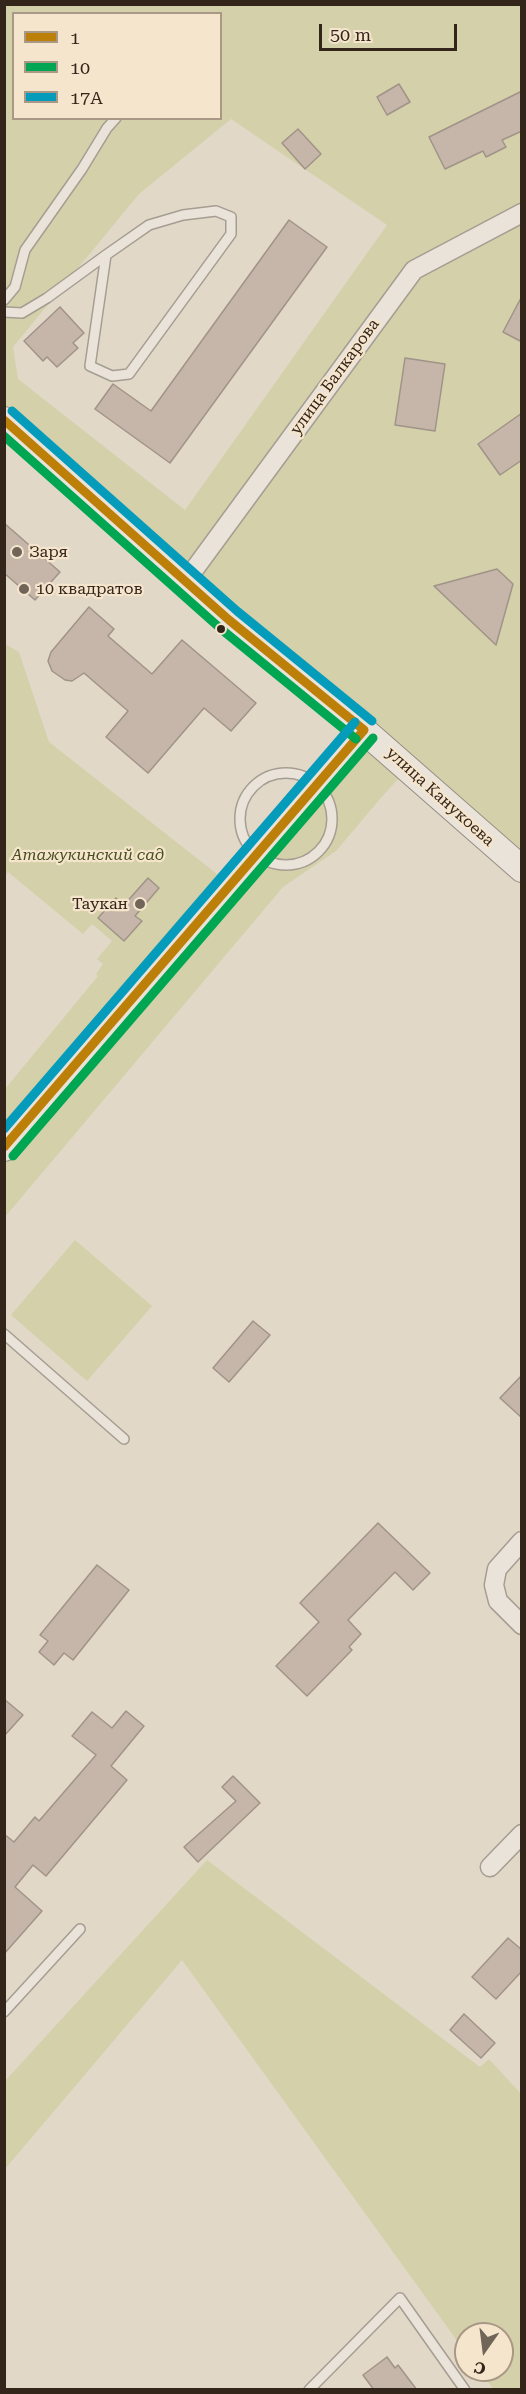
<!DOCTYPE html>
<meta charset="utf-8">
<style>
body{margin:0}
#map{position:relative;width:526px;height:2394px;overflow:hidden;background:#e2d8c8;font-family:"Roboto Serif",serif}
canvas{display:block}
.frame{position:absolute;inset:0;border:6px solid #34251b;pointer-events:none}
.legend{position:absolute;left:12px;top:12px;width:210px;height:108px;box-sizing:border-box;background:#f5e5cc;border:2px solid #a89885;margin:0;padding:8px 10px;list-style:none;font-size:18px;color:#34251b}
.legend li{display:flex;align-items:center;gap:12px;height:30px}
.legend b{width:30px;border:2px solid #a89885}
.north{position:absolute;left:454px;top:2322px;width:60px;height:60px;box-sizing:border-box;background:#f5e5cc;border:2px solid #a89885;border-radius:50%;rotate:194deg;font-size:16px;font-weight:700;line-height:24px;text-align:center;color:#34251b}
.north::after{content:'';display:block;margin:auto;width:21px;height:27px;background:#716458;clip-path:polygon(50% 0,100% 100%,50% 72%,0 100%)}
.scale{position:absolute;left:319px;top:24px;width:138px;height:27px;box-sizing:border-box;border:3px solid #34251b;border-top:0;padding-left:8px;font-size:18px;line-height:21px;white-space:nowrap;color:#34251b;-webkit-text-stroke:4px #f5e5cc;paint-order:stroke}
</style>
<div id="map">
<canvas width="526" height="2394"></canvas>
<div class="frame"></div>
<ul class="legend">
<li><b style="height:8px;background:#bc7f08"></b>1</li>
<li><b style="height:8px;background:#00a651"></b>10</li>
<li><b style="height:8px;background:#059cbc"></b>17А</li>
</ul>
<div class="north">С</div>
<div class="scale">50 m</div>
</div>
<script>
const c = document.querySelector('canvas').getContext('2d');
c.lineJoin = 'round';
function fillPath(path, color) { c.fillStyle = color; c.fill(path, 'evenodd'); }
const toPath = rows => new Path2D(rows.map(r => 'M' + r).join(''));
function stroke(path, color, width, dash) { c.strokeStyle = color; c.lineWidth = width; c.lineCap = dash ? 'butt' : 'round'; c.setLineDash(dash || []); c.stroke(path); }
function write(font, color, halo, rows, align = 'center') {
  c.font = font + ' "Roboto Serif",serif'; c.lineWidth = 4.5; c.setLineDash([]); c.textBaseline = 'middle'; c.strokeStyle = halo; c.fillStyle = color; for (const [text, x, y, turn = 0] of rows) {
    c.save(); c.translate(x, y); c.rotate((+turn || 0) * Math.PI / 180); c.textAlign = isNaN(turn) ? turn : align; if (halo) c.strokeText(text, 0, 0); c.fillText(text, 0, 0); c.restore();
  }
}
const green = toPath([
 [5,5,521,5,521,869,407,769,380,799,336,851,283,887,5,1217,5,1089,98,976,96,974,103,964,97,959,112,941,92,924,83,934,8,872,5,876,5,644,19,652,49,742,231,885,364,730,5,420],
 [14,14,220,14,220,118,14,118],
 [231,119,387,225,185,510,18,379,13,347,139,194],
 [75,1240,152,1306,87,1381,11,1315],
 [207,1860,480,2067,489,2059,521,2094,521,2389,493,2389,479,2370,502,2370,502,2334,466,2334,466,2353,182,1960,5,2169,5,2081]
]);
const building = toPath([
 [399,84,410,102,387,115,377,97,399,84],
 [522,91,522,131,502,140,506,147,486,157,483,151,445,169,429,137,522,91],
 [298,129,321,154,305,169,282,143,298,129],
 [289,220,327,247,170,463,95,409,113,384,151,411,289,220],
 [522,296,522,342,503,332,522,296],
 [60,307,84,333,73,343,78,348,57,367,47,357,43,361,24,341,60,307],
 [405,358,445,364,435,431,395,425,405,358],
 [522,413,522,460,500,475,478,444,522,413],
 [4,523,60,572,35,600,4,573,4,523],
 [497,569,513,584,496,645,434,586,497,569],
 [89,607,114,629,108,636,152,674,182,640,256,703,231,731,204,708,148,773,106,737,128,711,84,673,72,681,65,680,52,671,48,661,51,652,89,607],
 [148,878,159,888,135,916,142,921,124,941,98,918,116,898,124,905,148,878],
 [253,1321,270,1335,229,1382,213,1368,253,1321],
 [522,1375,522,1418,500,1398,522,1375],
 [378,1523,430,1573,413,1590,395,1572,348,1620,361,1634,349,1647,352,1650,307,1696,276,1666,319,1622,300,1603,378,1523],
 [97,1565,129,1590,73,1660,64,1653,54,1665,39,1652,48,1641,40,1635,97,1565],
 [4,1699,23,1715,4,1736,4,1699],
 [126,1711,144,1726,111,1766,127,1780,46,1876,33,1865,15,1887,42,1911,4,1954,4,1834,14,1842,35,1817,39,1821,96,1755,72,1736,92,1712,112,1728,126,1711],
 [233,1776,260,1803,198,1862,184,1847,236,1801,222,1787,233,1776],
 [508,1938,522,1950,522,1971,496,1999,472,1977,508,1938],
 [464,2014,495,2043,481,2058,450,2030,464,2014],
 [387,2357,395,2368,398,2365,417,2390,374,2390,363,2375,387,2357]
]);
const lane = toPath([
 [4,300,15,287,25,250,82,169,107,128,116,118],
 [4,312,22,313,47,298,106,255,149,225,183,215,216,211,231,217,231,234,129,374,112,376,90,366,106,255],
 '240 819a46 46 0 1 1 92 0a46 46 0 1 1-92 0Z',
 [4,1334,124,1439],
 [4,2012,80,1929],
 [309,2390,400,2298,465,2390]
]);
const street = toPath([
 [185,582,414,270,522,213],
 [522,1541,497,1569,494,1585,498,1601,522,1625],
 [490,1867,522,1834]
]);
const secondary = toPath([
 [4,420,229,620,328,699,522,869],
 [4,1148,364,730]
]);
const bus1 = toPath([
 [4,420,229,620,364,730],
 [4,1147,364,730]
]);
const bus2 = toPath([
 [4,436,221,629,356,739],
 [13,1156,373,738]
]);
const bus3 = toPath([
 [12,411,237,611,372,721],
 [4,1129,355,722]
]);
const markers = [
 [17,552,6,"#716458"],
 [24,589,6,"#716458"],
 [221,629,5,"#34251b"],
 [140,904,6,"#716458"]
];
const streetNames = [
 ["улица Балкарова",335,377,-54],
 ["улица Канукоева",440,797,42]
];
const poiNames = [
 ["Заря",29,552],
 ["10 квадратов",36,589],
 ["Таукан",128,904,"right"]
];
const parkNames = [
 ["Атажукинский сад",88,855]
];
fillPath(green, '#d4d0aa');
fillPath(building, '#c5b6a9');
stroke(building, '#a19388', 1.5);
stroke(lane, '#a69d92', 12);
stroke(street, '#a69d92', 21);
stroke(secondary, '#968d82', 28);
stroke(lane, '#eae3da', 9);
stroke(street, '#eae3da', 18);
stroke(secondary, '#eae3da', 26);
stroke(bus1, '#bc7f08', 9);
stroke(bus2, '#00a651', 9);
stroke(bus3, '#059cbc', 9);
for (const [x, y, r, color] of markers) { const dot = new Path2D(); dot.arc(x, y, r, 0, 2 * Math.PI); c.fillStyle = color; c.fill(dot); stroke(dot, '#f5e5cc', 2); }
write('16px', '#34251b', '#f5e5cc', streetNames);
write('16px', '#34251b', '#f5e5cc', poiNames, 'left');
write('italic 16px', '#485022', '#f5e5cc', parkNames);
</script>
